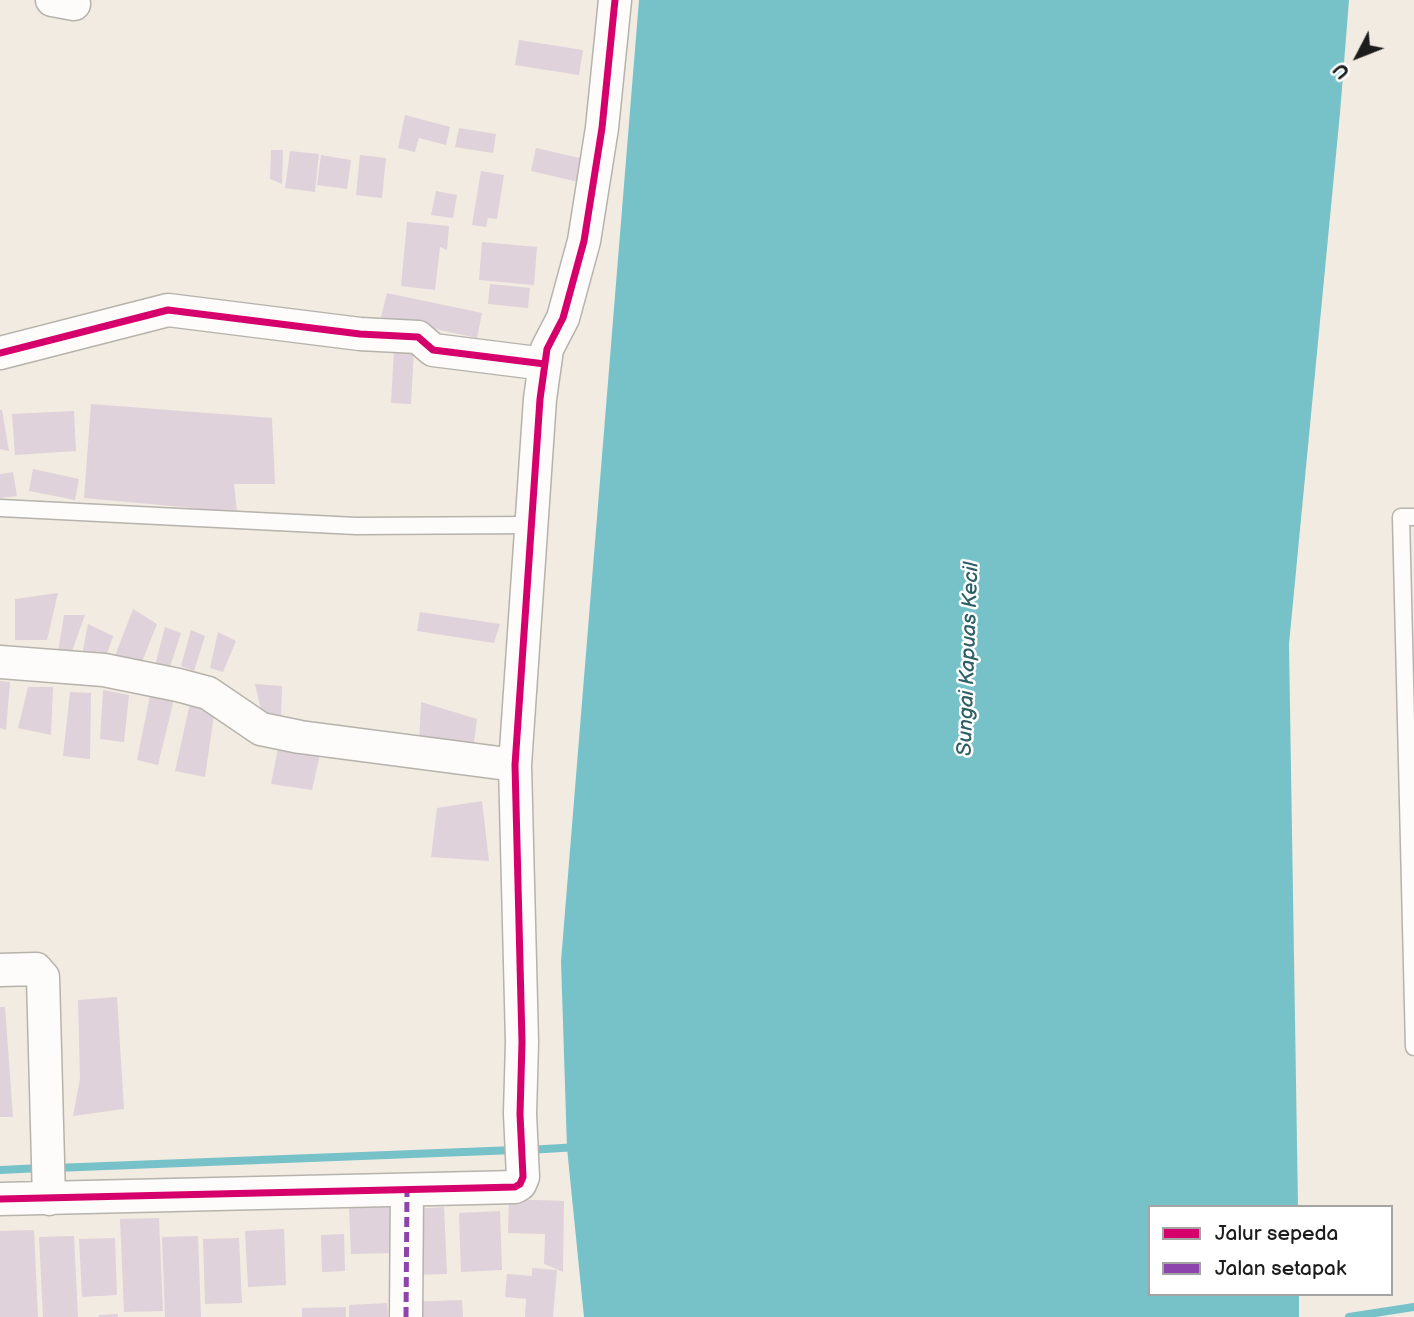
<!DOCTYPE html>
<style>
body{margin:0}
#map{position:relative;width:1414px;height:1317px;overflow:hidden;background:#f2ebe1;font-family:"Balsamiq Sans",sans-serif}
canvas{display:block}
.legend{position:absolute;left:1148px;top:1205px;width:245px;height:91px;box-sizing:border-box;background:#fff;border:2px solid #a4a4a4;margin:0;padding:9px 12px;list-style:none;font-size:21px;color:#1c1c1c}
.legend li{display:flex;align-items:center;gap:14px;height:35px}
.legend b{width:35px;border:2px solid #a4a4a4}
.north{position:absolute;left:1323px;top:21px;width:70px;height:70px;-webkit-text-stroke:5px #fff;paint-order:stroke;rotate:228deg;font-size:19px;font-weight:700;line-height:28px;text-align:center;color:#1c1c1c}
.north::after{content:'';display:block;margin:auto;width:24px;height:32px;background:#1c1c1c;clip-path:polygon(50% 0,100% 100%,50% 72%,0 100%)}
</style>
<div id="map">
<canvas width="1414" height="1317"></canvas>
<ul class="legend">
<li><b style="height:9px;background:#d6006c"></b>Jalur sepeda</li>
<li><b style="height:9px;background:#8e44ad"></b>Jalan setapak</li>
</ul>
<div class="north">U</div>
</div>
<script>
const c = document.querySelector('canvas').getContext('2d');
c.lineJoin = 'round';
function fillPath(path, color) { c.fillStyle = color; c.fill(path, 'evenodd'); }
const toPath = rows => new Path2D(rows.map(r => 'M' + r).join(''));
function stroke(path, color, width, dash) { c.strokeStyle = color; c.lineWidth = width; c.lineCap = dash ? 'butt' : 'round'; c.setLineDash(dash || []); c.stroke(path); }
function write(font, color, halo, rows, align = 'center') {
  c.font = font + ' "Balsamiq Sans",sans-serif'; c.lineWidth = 5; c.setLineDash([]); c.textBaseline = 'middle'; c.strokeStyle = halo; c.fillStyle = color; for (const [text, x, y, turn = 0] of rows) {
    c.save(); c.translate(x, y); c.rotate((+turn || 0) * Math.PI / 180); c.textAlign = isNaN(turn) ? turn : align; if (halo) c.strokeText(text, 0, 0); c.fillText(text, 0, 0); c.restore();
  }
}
const water = toPath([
 [639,0,1349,0,1340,113,1289,644,1298,1207,1150,1207,1150,1294,1299,1294,1299,1317,584,1317,567,1148,561,961]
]);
const stream = toPath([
 [528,1150,578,1147],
 [55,1168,515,1150],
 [0,1170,42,1168],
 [1349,1317,1414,1307]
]);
const building = toPath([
 [519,40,583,50,579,75,515,65],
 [405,115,450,127,446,145,419,138,415,152,398,148],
 [459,128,496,134,493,153,455,147],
 [536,148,588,160,583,183,531,171],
 [271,150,283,150,282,184,270,179],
 [290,151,319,154,315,192,285,188],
 [321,155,351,160,347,189,317,185],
 [360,155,386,158,382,198,356,195],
 [481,171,504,175,497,219,488,218,486,227,472,225],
 [436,191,457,195,453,218,431,215],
 [407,222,449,226,447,250,440,247,435,290,401,286],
 [482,242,537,247,534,285,479,280],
 [490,284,530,288,528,308,488,304],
 [387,293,482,313,477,338,381,317],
 [394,349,414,350,411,404,391,403],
 [91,404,272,418,275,484,234,484,237,512,84,498],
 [0,410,2,410,9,451,0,449],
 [74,411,76,451,15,455,12,414],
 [33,469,79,479,75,500,29,491],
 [13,472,17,496,0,498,0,474],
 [58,593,47,640,15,640,15,599],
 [133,609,157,624,140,667,113,661],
 [420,612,500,624,494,643,417,631],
 [64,615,85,615,71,654,58,652],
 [88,624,113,636,105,660,82,655],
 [165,627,181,633,168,673,154,669],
 [191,630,205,636,194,671,181,666],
 [218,632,236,641,223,672,210,668],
 [0,681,10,682,6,730,0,728],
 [255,684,282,686,281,719,263,719],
 [28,687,53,687,51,735,18,728],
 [103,690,129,695,124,742,100,739],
 [151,691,175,695,158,765,137,760],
 [70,692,91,693,90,759,63,756],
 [421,702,477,719,473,750,419,746],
 [190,703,215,708,205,777,175,771],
 [279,743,321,750,312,790,271,784],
 [482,801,489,861,431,857,437,808],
 [117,997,124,1109,73,1116,80,1079,78,1000],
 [0,1007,5,1007,13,1117,0,1117],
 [509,1199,564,1201,563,1272,544,1264,545,1234,508,1233],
 [394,1205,396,1253,351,1254,349,1207],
 [444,1207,447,1274,415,1275,412,1209],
 [500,1211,502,1270,461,1272,459,1213],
 [159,1218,163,1311,124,1312,120,1219],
 [284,1229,286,1285,248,1287,245,1231],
 [34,1230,38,1317,0,1317,0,1231],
 [344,1234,345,1271,322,1272,321,1235],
 [74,1236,78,1317,43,1317,39,1237],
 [198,1236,201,1317,165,1317,162,1237],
 [115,1238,117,1295,82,1297,79,1239],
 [239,1238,242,1303,205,1304,203,1239],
 [532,1268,557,1270,553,1317,525,1317,526,1299,505,1297,507,1274,532,1276],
 [462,1300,463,1317,409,1317,408,1302],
 [387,1303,388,1317,349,1317,349,1305],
 [346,1307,346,1317,302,1317,302,1308],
 [118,1314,118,1317,99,1317,99,1315]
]);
const lane = toPath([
 [0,508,356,526,532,525],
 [1414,517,1401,517,1414,1047]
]);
const street = toPath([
 [52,0,74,4],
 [0,353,168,310,360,334,418,337,433,350,545,364],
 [0,662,104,670,178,685,208,693,261,729,300,737,515,765],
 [0,970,36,969,43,977,49,1199],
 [0,1199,475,1188,515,1187,520,1184,523,1177,520,1114,522,1042,515,765,540,399,547,349,563,318,584,241,602,128,615,0],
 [406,1317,407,1190]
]);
const quiet = toPath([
 [406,1317,407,1190]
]);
const cycleway = toPath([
 [0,353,168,310,360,334,418,337,433,350,545,364],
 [0,1199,475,1188,515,1187,520,1184,523,1177,520,1114,522,1042,515,765,540,399,547,349,563,318,584,241,602,128,615,0]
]);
const waterNames = [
 ["Sungai Kapuas Kecil",969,659,-88]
];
fillPath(water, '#77c2c9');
stroke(stream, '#77c2c9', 8);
fillPath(building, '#dfd2da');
stroke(lane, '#b6b2ac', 19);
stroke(street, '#b6b2ac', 35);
stroke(lane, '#fdfcfa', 16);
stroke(street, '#fdfcfa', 32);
stroke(quiet, '#8e44ad', 5, [10, 5]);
stroke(cycleway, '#d6006c', 7);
write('italic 21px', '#2d5f65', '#fff', waterNames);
</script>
